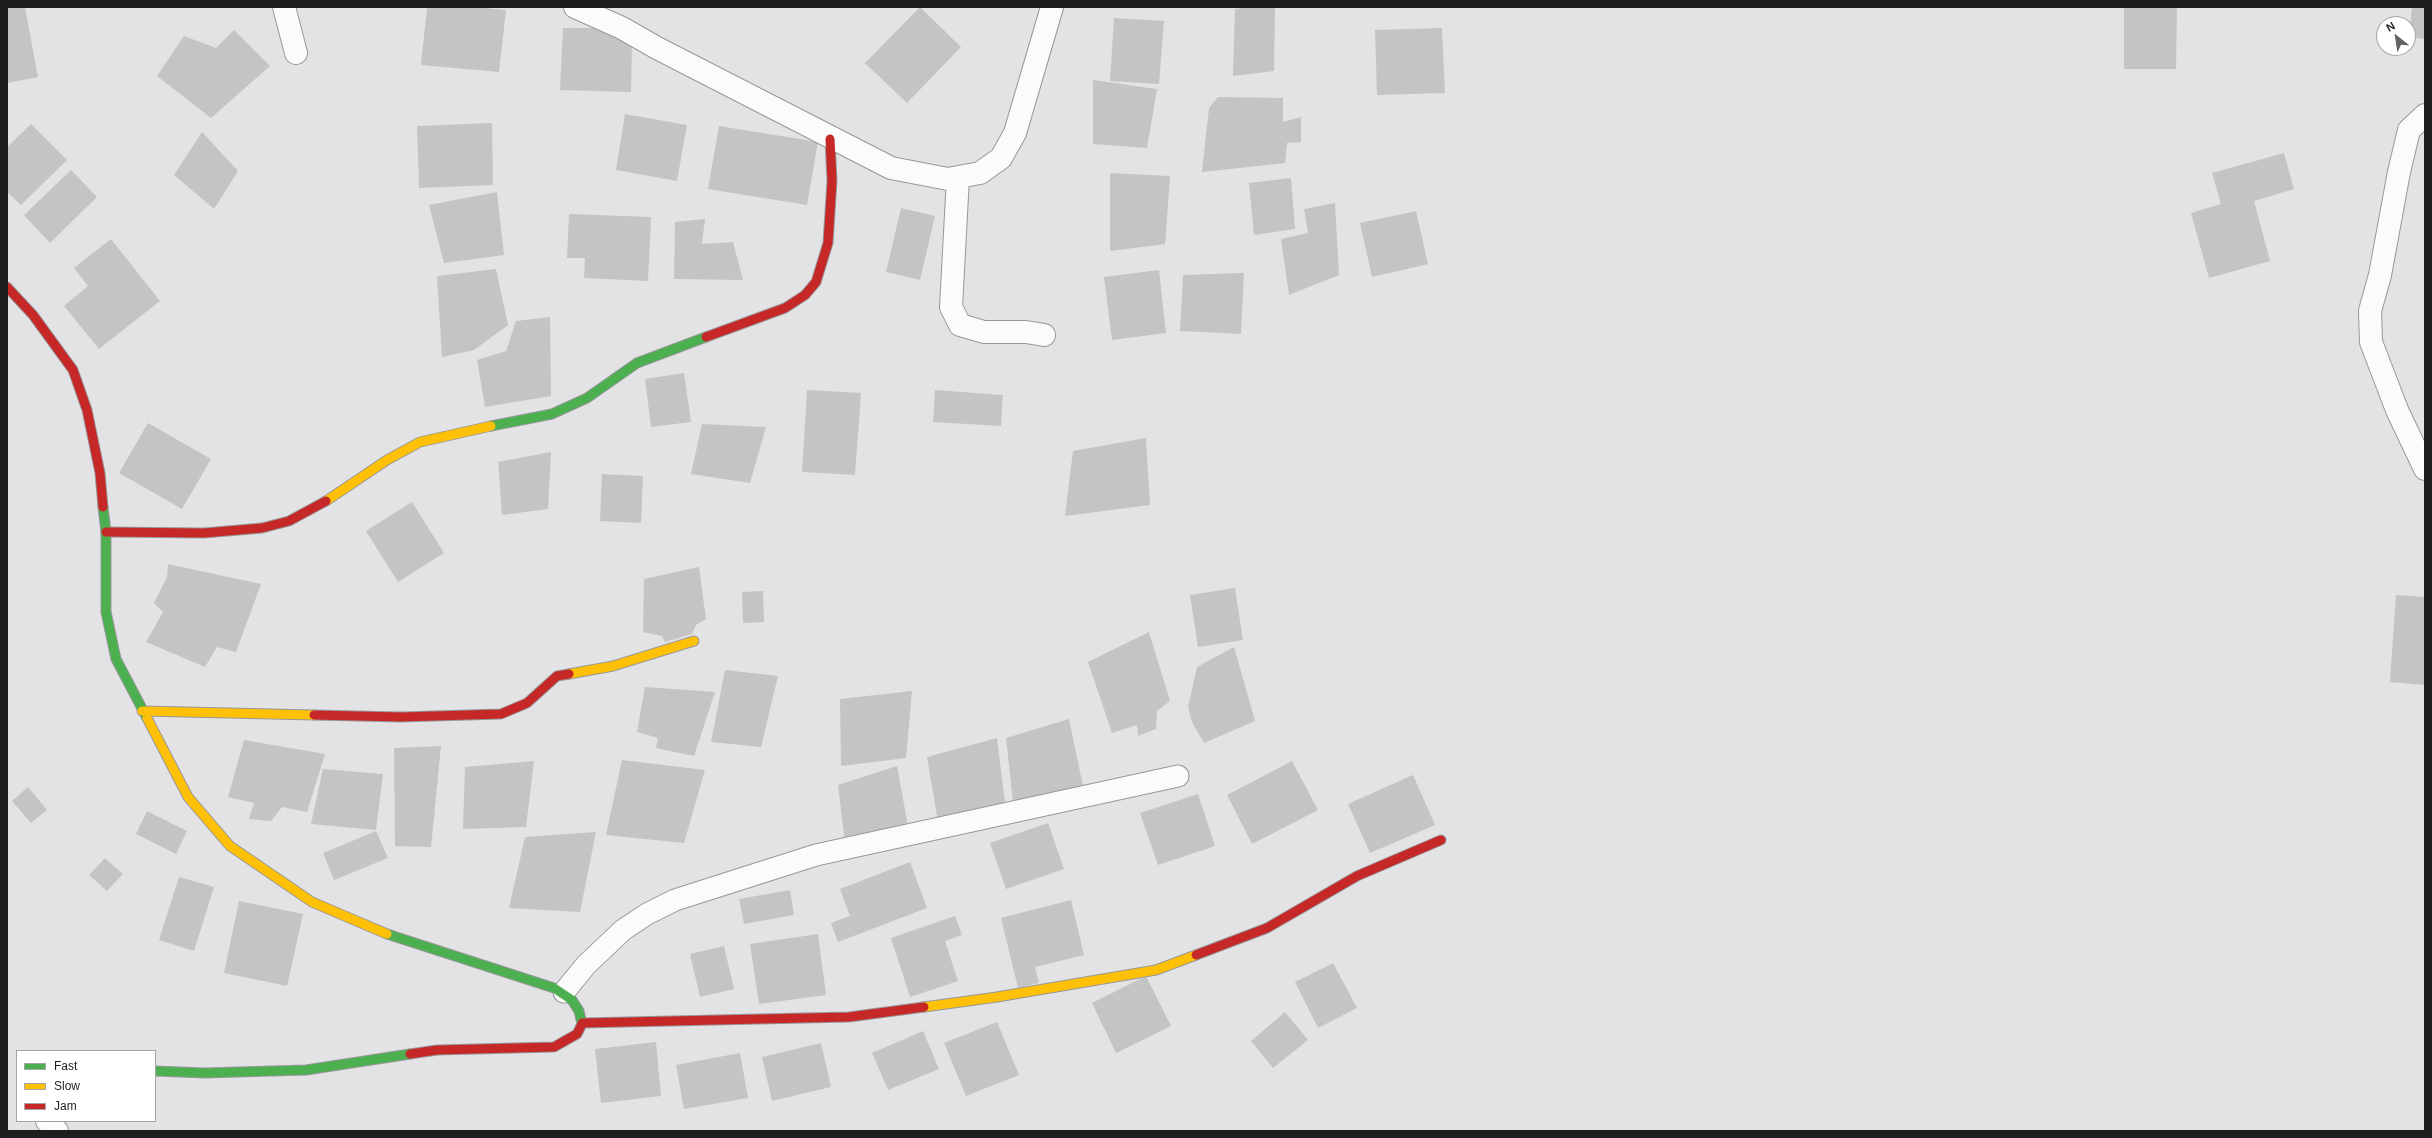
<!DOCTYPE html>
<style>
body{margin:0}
#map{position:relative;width:2432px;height:1138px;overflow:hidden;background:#e3e3e5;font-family:Helvetica,sans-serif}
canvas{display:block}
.frame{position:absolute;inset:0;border:8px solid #1d1e1f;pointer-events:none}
.legend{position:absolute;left:16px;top:1050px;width:140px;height:72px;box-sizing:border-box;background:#fff;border:1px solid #a5a5a5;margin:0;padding:5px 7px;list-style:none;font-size:12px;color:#1d1e1f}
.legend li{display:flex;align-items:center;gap:8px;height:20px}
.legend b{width:20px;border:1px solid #a5a5a5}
.north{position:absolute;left:2376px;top:16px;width:40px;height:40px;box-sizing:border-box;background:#fff;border:1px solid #a5a5a5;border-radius:50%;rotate:330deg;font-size:11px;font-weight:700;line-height:16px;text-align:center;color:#1d1e1f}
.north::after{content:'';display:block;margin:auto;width:14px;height:18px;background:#626364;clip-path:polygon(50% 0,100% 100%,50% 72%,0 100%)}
</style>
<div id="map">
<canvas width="2432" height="1138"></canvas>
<div class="frame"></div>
<ul class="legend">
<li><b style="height:5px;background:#4caf50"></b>Fast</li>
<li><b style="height:5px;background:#ffc107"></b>Slow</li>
<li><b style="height:5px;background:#c62828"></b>Jam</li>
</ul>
<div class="north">N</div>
</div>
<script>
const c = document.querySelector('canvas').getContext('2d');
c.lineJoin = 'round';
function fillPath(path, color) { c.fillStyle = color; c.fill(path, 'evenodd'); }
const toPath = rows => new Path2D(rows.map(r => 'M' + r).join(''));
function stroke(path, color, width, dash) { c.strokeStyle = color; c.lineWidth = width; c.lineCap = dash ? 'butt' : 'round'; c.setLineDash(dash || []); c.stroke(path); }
const building = toPath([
 [7,7,25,7,38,77,7,83],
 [427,7,472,7,506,10,499,72,421,65],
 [920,7,961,47,907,103,865,63],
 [1254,7,1275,7,1274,71,1233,76,1235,9],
 [2124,7,2177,7,2176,69,2124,69],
 [2412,7,2425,7,2425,39,2409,37],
 [1114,18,1164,21,1159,84,1110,81],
 [563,28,611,28,632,41,631,92,560,90],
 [1442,28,1445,93,1377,95,1375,30],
 [234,30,270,66,211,118,157,76,184,36,216,48],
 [1093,80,1157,89,1147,148,1093,144],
 [1218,97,1283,98,1283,122,1301,117,1301,142,1287,143,1285,163,1202,172,1209,108],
 [625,114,687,125,677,181,616,170],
 [492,123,493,185,419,188,417,126],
 [31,124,67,160,21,205,7,192,7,147],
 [719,126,818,142,807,205,708,189],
 [202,132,238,171,214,209,174,175],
 [2284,153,2294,189,2254,201,2270,261,2209,278,2191,213,2221,204,2212,173],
 [71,170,97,197,50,243,24,215],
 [1110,173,1170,176,1165,244,1110,251],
 [1291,178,1295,229,1254,235,1249,183],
 [497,192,504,255,444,263,429,205],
 [1335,203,1339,275,1289,295,1281,239,1308,233,1304,209],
 [901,208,935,216,920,280,886,272],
 [1416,211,1428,264,1372,277,1360,223],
 [569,214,651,217,648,281,584,278,585,258,567,258],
 [705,219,702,244,733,242,743,280,674,279,675,222],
 [111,239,160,301,99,349,64,306,88,286,74,268],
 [496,269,508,325,474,350,442,357,437,276],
 [1159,270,1166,333,1112,340,1104,277],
 [1244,273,1241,334,1180,331,1183,275],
 [550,317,551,396,485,407,477,360,506,351,516,321],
 [684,373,691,422,651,427,645,379],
 [807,390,861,393,855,475,802,472],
 [935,390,1003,395,1001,426,933,422],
 [148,423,211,459,182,509,119,473],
 [702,424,766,427,750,483,691,474],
 [1146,438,1150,505,1065,516,1073,451],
 [551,452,548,509,502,515,498,462],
 [602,474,643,476,641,523,600,521],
 [412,502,444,553,398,582,366,531],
 [168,564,261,584,236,652,217,647,205,667,146,642,163,612,154,603,167,577],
 [699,567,706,619,696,625,692,634,665,642,662,636,643,632,644,579],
 [1235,588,1243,640,1198,647,1190,595],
 [763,591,764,622,743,623,742,592],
 [2396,595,2425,597,2425,685,2390,682],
 [1149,632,1170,701,1157,711,1156,729,1138,736,1137,725,1112,733,1088,662],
 [1234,647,1255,721,1204,743,1192,722,1188,707,1197,667],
 [725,670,778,676,761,747,711,742],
 [645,687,715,692,694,756,656,748,658,738,637,732],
 [912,691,906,758,841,766,840,699],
 [1069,719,1083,786,1013,802,1006,738],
 [997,738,1005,803,938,822,927,757],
 [244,740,325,754,307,812,282,807,271,821,249,819,254,803,228,797],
 [441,746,431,847,395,846,394,748],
 [622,760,705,770,684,843,606,835],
 [534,761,526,827,463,829,465,767],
 [1292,761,1318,810,1252,844,1227,795],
 [897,766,908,826,845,844,838,785],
 [323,769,383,774,376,830,311,824],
 [1413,775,1435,825,1370,853,1348,804],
 [28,787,47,810,31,823,12,801],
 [1198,794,1215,846,1158,865,1140,813],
 [147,811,187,831,176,854,136,834],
 [1048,823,1064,869,1006,889,990,843],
 [376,831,388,858,334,880,323,853],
 [596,832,580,912,509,908,525,837],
 [105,858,123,874,107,891,89,875],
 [910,862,927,908,838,942,831,923,850,916,840,889],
 [179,877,214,887,194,951,159,940],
 [790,890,794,915,744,924,739,899],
 [1071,900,1084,955,1035,967,1039,983,1018,988,1001,918],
 [239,901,303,914,287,986,224,973],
 [955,916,962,935,945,941,958,981,910,997,891,938],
 [818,934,826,995,759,1004,750,944],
 [724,946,734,989,700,997,690,954],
 [1333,963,1357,1008,1318,1028,1295,982],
 [1146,976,1171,1026,1116,1053,1092,1003],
 [1285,1012,1308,1040,1273,1068,1251,1041],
 [997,1022,1019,1075,966,1096,944,1043],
 [923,1031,939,1069,888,1090,872,1053],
 [656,1042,661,1096,601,1103,595,1049],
 [821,1043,831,1087,772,1101,762,1057],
 [740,1053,748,1098,684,1109,676,1065]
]);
const lane = toPath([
 [564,992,586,965,623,930,647,914,675,900,816,855,1178,776]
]);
const street = toPath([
 [284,7,296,53],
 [575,7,622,28,657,48,891,168,948,179,980,173,1001,158,1015,133,1052,7],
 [2425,115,2409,130,2399,172,2380,275,2370,311,2371,342,2397,410,2425,469],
 [958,177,951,307,960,325,984,332,1026,332,1044,335],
 [47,1121,57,1131]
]);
const fast = toPath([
 [491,426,552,414,587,398,637,363,706,337],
 [103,507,106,532,106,612,116,659,147,718],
 [387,934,554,988,572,1000,579,1011,582,1024],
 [155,1071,205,1073,306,1070,410,1054]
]);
const slow = toPath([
 [326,501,387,460,420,442,491,426],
 [569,674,613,666,694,641],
 [142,711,314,715],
 [147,718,188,797,230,846,312,902,387,934],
 [924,1007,997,997,1156,970,1196,955]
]);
const jam = toPath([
 [7,287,33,315,73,370,87,410,100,473,103,507],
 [706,337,785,308,805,295,816,282,828,243,832,181,830,139],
 [106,532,204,533,262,528,289,521,326,501],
 [314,715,401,717,501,714,527,703,557,676,569,674],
 [1196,955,1267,928,1357,876,1441,840],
 [582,1023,849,1017,924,1007],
 [410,1054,437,1050,554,1047,577,1034,582,1024]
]);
fillPath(building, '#c4c4c5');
stroke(lane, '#98989a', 23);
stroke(street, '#98989a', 24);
stroke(fast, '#98989a', 11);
stroke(slow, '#98989a', 11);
stroke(jam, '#98989a', 11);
stroke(lane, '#fbfbfb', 21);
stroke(street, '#fbfbfb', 22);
stroke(fast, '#4caf50', 9);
stroke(slow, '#ffc107', 9);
stroke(jam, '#c62828', 9);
</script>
